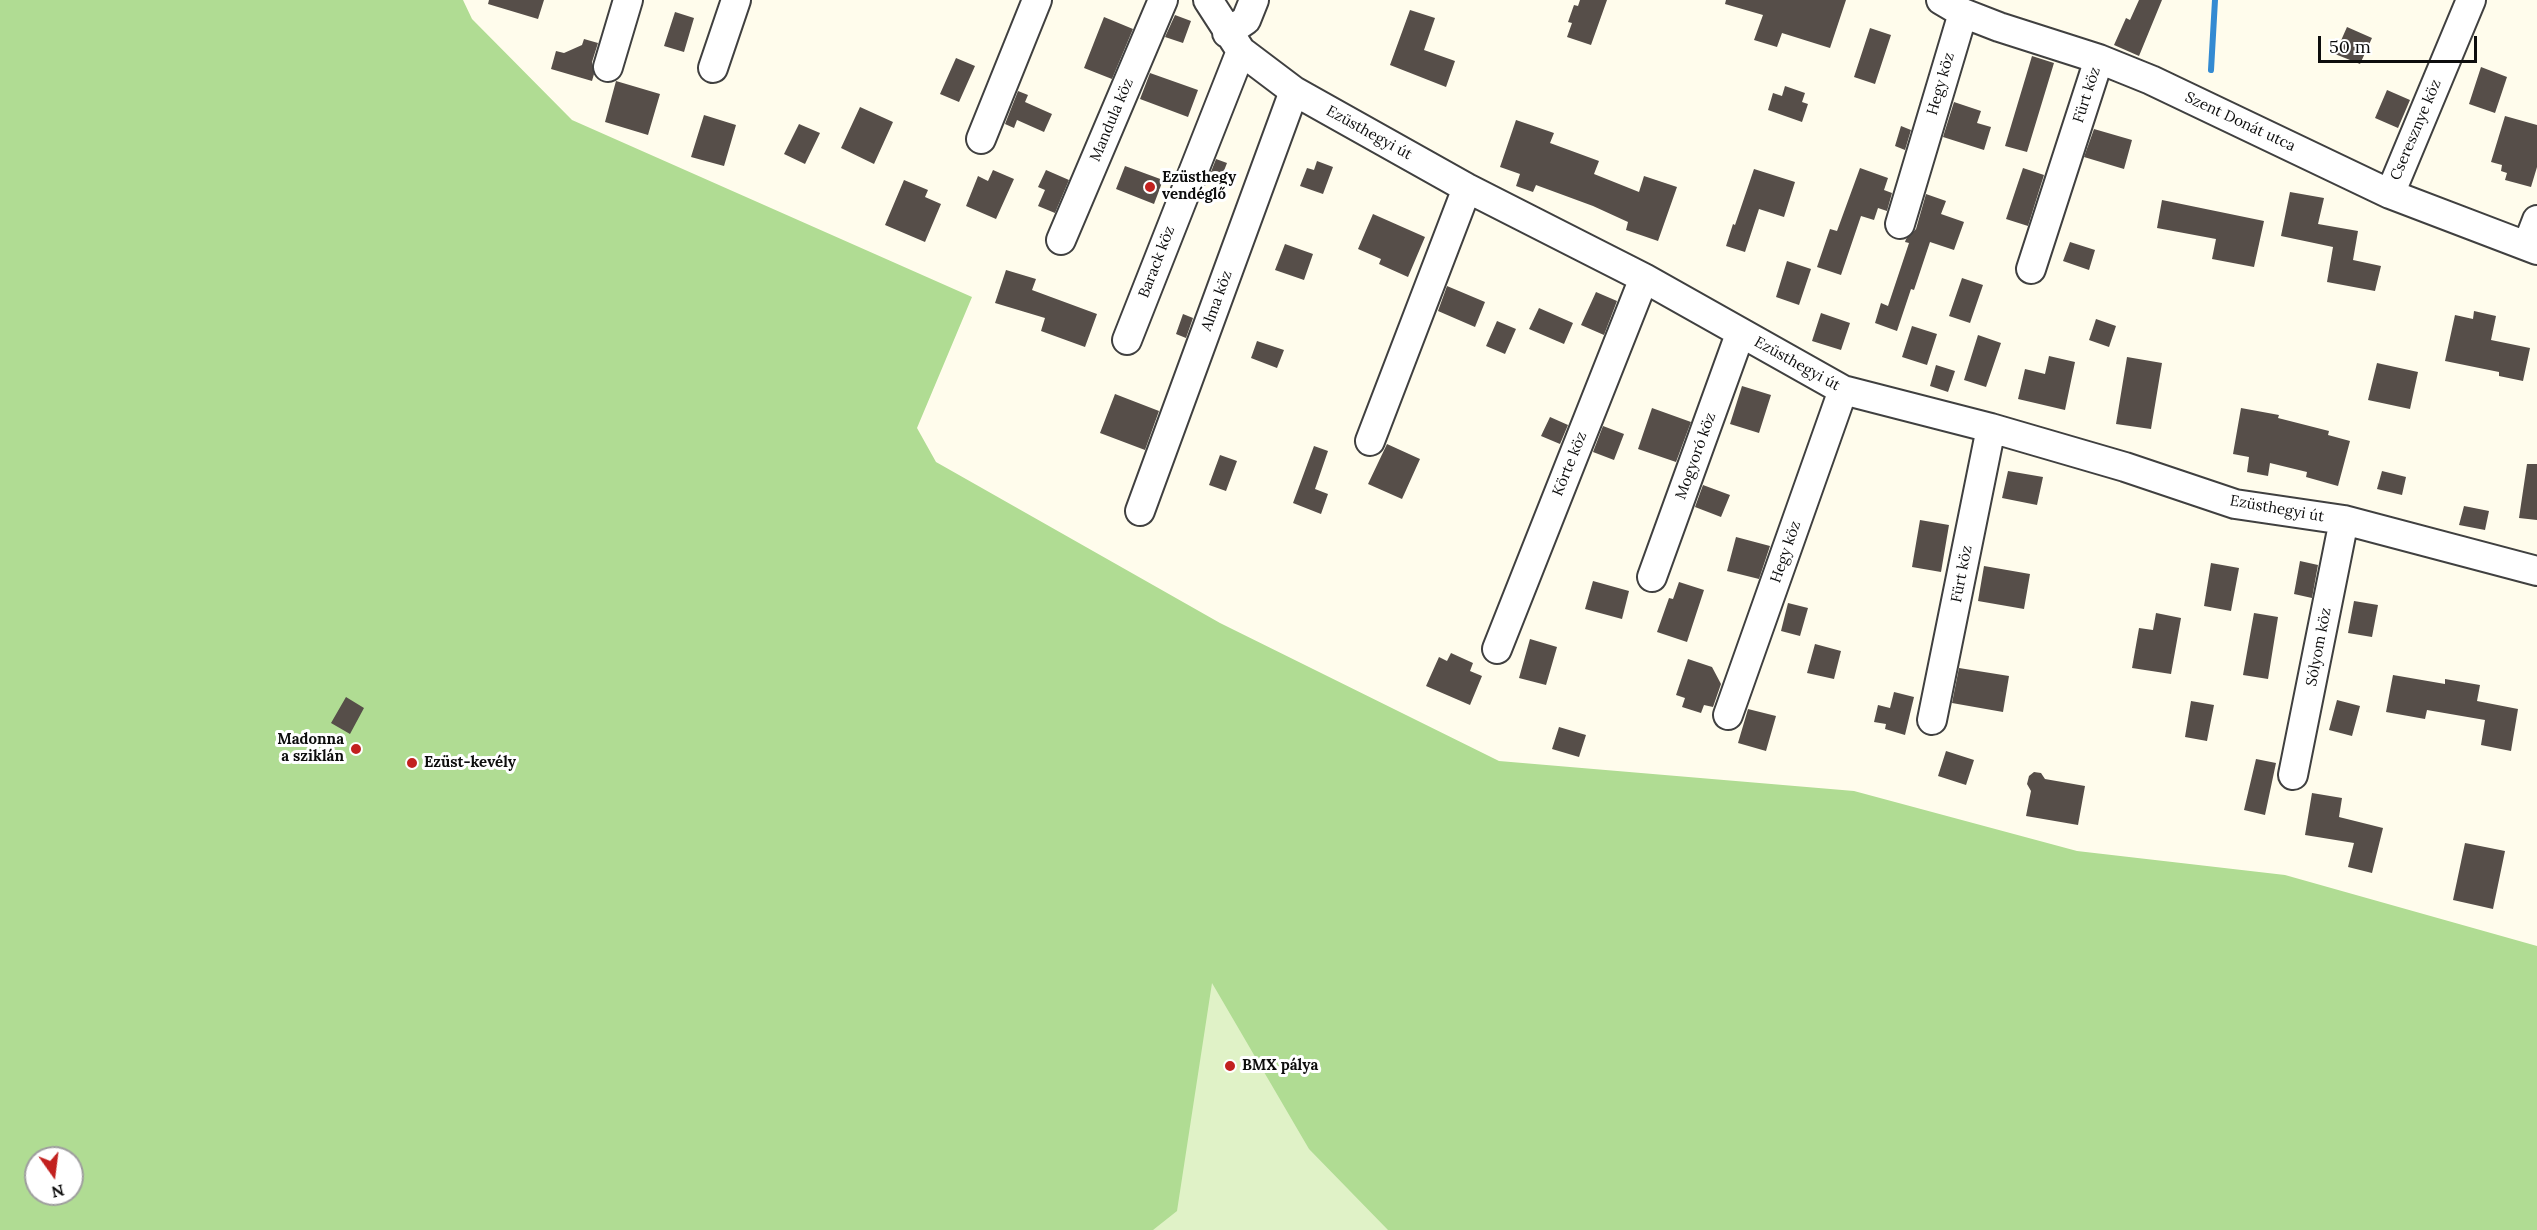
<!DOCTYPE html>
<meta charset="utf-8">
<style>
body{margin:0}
#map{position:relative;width:2537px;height:1230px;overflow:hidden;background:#fffcec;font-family:Lora,serif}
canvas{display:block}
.north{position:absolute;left:24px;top:1146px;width:60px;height:60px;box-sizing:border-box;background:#fff;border:2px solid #9e9e9e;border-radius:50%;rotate:166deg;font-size:16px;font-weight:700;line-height:24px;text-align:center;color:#0d0d0d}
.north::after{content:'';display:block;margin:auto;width:21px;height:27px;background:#c2211f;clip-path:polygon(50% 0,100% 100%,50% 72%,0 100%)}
.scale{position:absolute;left:2318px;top:36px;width:159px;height:27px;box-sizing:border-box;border:3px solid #0d0d0d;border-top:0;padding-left:8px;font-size:18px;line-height:21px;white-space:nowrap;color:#0d0d0d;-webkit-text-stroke:4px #fff;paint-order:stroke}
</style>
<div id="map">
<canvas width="2537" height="1230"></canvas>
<div class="north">N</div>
<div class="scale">50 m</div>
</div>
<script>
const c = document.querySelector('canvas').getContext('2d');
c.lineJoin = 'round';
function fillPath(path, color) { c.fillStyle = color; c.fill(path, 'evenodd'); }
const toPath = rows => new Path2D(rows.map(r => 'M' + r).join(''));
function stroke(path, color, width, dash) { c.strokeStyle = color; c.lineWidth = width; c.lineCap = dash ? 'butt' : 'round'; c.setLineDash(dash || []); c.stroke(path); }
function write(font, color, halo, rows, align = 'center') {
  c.font = font + ' Lora,serif'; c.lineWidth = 6; c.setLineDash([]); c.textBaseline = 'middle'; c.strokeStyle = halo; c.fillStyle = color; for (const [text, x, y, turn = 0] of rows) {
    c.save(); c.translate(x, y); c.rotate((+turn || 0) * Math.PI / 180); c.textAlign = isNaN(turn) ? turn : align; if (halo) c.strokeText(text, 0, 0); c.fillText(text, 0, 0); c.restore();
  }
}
const forest = toPath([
 [0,0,463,0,472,19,572,120,972,297,917,428,936,462,1220,623,1499,761,1854,791,2077,851,2285,875,2537,946,2537,1230,0,1230],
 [36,1158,72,1158,72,1194,36,1194]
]);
const pitch = toPath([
 [1212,983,1309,1149,1388,1230,1153,1230,1177,1211]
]);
const stream = toPath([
 [2211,70,2215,0]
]);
const building = toPath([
 [489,0,544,0,538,19,488,4],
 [1580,0,1607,0,1591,45,1567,37,1572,23,1568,22,1574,5,1578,6],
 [1726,0,1846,0,1830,48,1782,33,1777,47,1754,40,1763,15,1725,4],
 [2139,0,2162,0,2139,56,2114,45,2126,18,2130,20],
 [1410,10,1435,18,1424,50,1455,61,1446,87,1390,65],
 [675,12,694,18,684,52,664,46],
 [1175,15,1191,21,1183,43,1165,37],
 [1104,17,1133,29,1112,79,1084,68],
 [2347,27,2372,38,2360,64,2335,54],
 [1870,28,1891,35,1875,84,1854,77],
 [584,39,598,43,592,62,594,74,592,81,551,69,556,51,564,53,582,45],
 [2032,56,2054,63,2027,152,2005,146],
 [956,58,975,66,959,102,940,94],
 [2481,67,2507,77,2495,113,2469,104],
 [1150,73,1198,90,1188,117,1140,99],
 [616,81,660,94,648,135,605,122],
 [1785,86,1805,93,1802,102,1808,104,1802,122,1768,110,1773,93,1782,96],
 [2387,90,2410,100,2398,128,2375,118],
 [1018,91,1028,95,1025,102,1052,114,1044,132,1017,120,1014,128,1005,124],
 [1954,102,1981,111,1977,123,1991,127,1984,150,1943,137],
 [860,107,893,122,874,164,841,148],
 [704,115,736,125,724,166,691,157],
 [2505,116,2537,125,2537,167,2531,187,2505,180,2507,173,2501,171,2502,165,2491,162],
 [1516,120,1554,133,1550,143,1599,161,1594,174,1639,192,1644,176,1677,187,1658,241,1626,230,1628,222,1593,206,1536,185,1533,192,1516,186,1520,174,1500,167],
 [799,124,820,133,805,164,784,154],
 [1901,126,1911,130,1905,150,1895,146],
 [2094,129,2132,140,2124,169,2084,157],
 [1216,159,1227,163,1220,181,1209,177],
 [1317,161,1333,167,1323,194,1300,186,1307,168,1314,170],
 [1125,166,1163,180,1154,204,1116,189],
 [1860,168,1888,178,1884,190,1892,193,1887,211,1878,208,1874,220,1861,216,1841,275,1817,267,1830,229,1837,231],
 [2023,168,2044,175,2028,226,2006,219],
 [1754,169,1795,182,1784,217,1759,209,1745,252,1726,246,1733,224,1735,225],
 [993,170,1014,179,996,219,966,206,978,176,988,181],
 [1046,170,1069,180,1055,213,1038,206,1045,190,1038,187],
 [904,180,928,190,925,197,941,204,925,242,885,225],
 [2290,192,2324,198,2318,224,2358,231,2353,260,2381,266,2375,291,2327,282,2333,247,2281,236],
 [1926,194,1946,201,1941,214,1964,222,1954,250,1930,242,1914,290,1911,289,1897,331,1875,323,1881,303,1888,306,1909,243,1905,242,1906,239,1916,229],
 [2162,200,2264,221,2254,267,2212,259,2216,239,2157,228],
 [1373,214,1425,237,1408,277,1379,264,1381,259,1358,249],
 [2070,242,2095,250,2089,270,2063,261],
 [1285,244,1313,254,1304,280,1275,270],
 [1787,261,1811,269,1799,305,1776,297],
 [1006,270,1036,279,1032,290,1097,314,1085,347,1041,331,1045,318,995,303],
 [1962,278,1983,285,1970,323,1949,316],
 [1447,286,1485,302,1475,327,1438,311],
 [1596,292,1617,301,1604,335,1581,325],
 [1539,308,1573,323,1564,344,1529,329],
 [2474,311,2496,316,2491,340,2530,348,2523,381,2499,376,2499,372,2445,361,2455,315,2473,319],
 [1821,313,1850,323,1841,350,1812,341],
 [1183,314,1193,318,1186,338,1176,334],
 [2096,319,2116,326,2109,347,2089,340],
 [1497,321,1516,329,1505,354,1486,346],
 [1912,326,1937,334,1927,365,1902,357],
 [1978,335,2001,343,1986,387,1964,380],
 [1257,341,1284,350,1277,368,1251,358],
 [2049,356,2075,362,2065,410,2018,399,2025,369,2045,374],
 [2127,357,2162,363,2151,429,2116,424],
 [2377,363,2418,372,2410,409,2368,400],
 [1936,365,1955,371,1948,392,1930,386],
 [1742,386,1771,395,1759,433,1730,424],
 [1115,394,1159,411,1145,450,1100,433],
 [1652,408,1691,422,1676,462,1638,449],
 [2241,408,2279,415,2278,418,2329,431,2328,435,2350,441,2338,486,2306,477,2307,472,2270,463,2268,476,2247,472,2249,457,2233,454],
 [1550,417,1568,425,1560,444,1541,436],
 [1603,426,1624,434,1614,460,1593,452],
 [1387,444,1420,459,1402,499,1368,484],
 [1314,446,1328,451,1315,489,1328,494,1321,514,1293,503],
 [1220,455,1237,461,1226,491,1209,485],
 [2527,464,2537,464,2537,520,2519,518],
 [2008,471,2043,477,2037,505,2002,498],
 [2382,471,2406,477,2402,495,2377,489],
 [1703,485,1730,495,1721,517,1695,507],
 [2464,506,2489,511,2485,530,2459,525],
 [1920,520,1949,525,1941,572,1912,567],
 [1736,537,1770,546,1759,579,1727,571],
 [2300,561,2318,565,2312,598,2294,594],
 [2211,563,2239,568,2231,611,2204,606],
 [1984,566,2030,574,2024,609,1978,601],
 [1593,581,1629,591,1622,619,1585,609],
 [1679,582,1704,590,1687,642,1657,632,1669,598,1673,599],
 [2354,601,2378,605,2372,637,2348,633],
 [1788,603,1808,608,1800,636,1781,631],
 [2156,613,2181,618,2171,674,2132,668,2139,628,2153,630],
 [2254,613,2278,617,2268,679,2243,675],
 [1530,639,1557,647,1546,685,1519,678],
 [1815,644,1841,651,1834,679,1807,673],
 [1451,653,1473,663,1470,671,1482,676,1470,705,1426,686,1439,657,1447,661],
 [1688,659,1712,667,1721,684,1713,707,1704,705,1701,713,1682,707,1685,698,1676,695],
 [1959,668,2009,676,2003,712,1952,703],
 [2393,675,2445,684,2445,679,2480,685,2477,701,2518,709,2511,751,2481,745,2485,720,2427,710,2425,719,2386,712],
 [1894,692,1914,697,1905,735,1885,729,1886,724,1874,722,1878,705,1890,708],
 [346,697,364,708,350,734,331,723],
 [2337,700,2360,706,2352,736,2329,730],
 [2191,701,2214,705,2207,741,2185,737],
 [1748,709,1776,716,1766,751,1738,743],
 [1559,727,1586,735,1579,757,1552,749],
 [1946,751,1974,760,1966,785,1938,776],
 [2256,759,2276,763,2265,815,2244,810],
 [2034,772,2041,773,2045,779,2085,786,2078,825,2026,816,2031,791,2027,784,2029,776],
 [2312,793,2342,798,2339,817,2383,828,2372,873,2348,867,2354,843,2305,835],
 [2465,843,2505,851,2493,909,2453,900]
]);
const minor = toPath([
 [1208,0,1241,51,1294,91,1467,188,1644,278,1843,390,1991,428,2125,467,2235,504,2344,520,2537,571],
 [1941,0,1963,13,1999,27,2099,59,2151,80,2390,194,2537,250],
 [1227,33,1246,20,1254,0],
 [608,67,628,0],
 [713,68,736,0],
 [981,139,1037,0],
 [2390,194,2471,0],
 [1900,224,1963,13],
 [1061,240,1163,0],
 [2527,246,2537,220],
 [2031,269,2099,59],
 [1127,340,1241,51],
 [1370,441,1467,188],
 [1140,511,1294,91],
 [1652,577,1740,334],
 [1497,649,1644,278],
 [1728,715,1843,390],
 [1932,720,1991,428],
 [2293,775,2344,520]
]);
const markers = [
 [1150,187,6,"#c2211f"],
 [356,749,6,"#c2211f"],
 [412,763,6,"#c2211f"],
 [1230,1066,6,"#c2211f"]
];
const streetNames = [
 ["Hegy köz",1941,84,-74],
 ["Fürt köz",2087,95,-72],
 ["Mandula köz",1112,120,-67],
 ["Szent Donát utca",2240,122,25],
 ["Cseresznye köz",2416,130,-67],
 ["Ezüsthegyi út",1369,133,29],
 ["Barack köz",1157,262,-69],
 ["Alma köz",1217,301,-70],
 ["Ezüsthegyi út",1797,364,29],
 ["Mogyoró köz",1696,456,-70],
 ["Körte köz",1570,464,-68],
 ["Ezüsthegyi út",2277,509,10],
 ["Hegy köz",1786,552,-71],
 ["Fürt köz",1962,574,-79],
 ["Sólyom köz",2319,647,-79]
];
const poiNames = [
 ["Ezüsthegy",1162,178],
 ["vendéglő",1162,195],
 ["Madonna",344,740,"right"],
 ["a sziklán",344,757,"right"],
 ["Ezüst-kevély",424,763],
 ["BMX pálya",1242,1066]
];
fillPath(forest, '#b0dc93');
fillPath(pitch, '#e0f2c7');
stroke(stream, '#338ad2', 6);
fillPath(building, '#564e49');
stroke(minor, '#404040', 32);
stroke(minor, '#fff', 28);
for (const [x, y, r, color] of markers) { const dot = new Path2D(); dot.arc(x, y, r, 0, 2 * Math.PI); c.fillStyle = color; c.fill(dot); stroke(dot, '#fff', 2); }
write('15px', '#0d0d0d', '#fff', streetNames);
write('bold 15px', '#0d0d0d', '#fff', poiNames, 'left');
</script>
